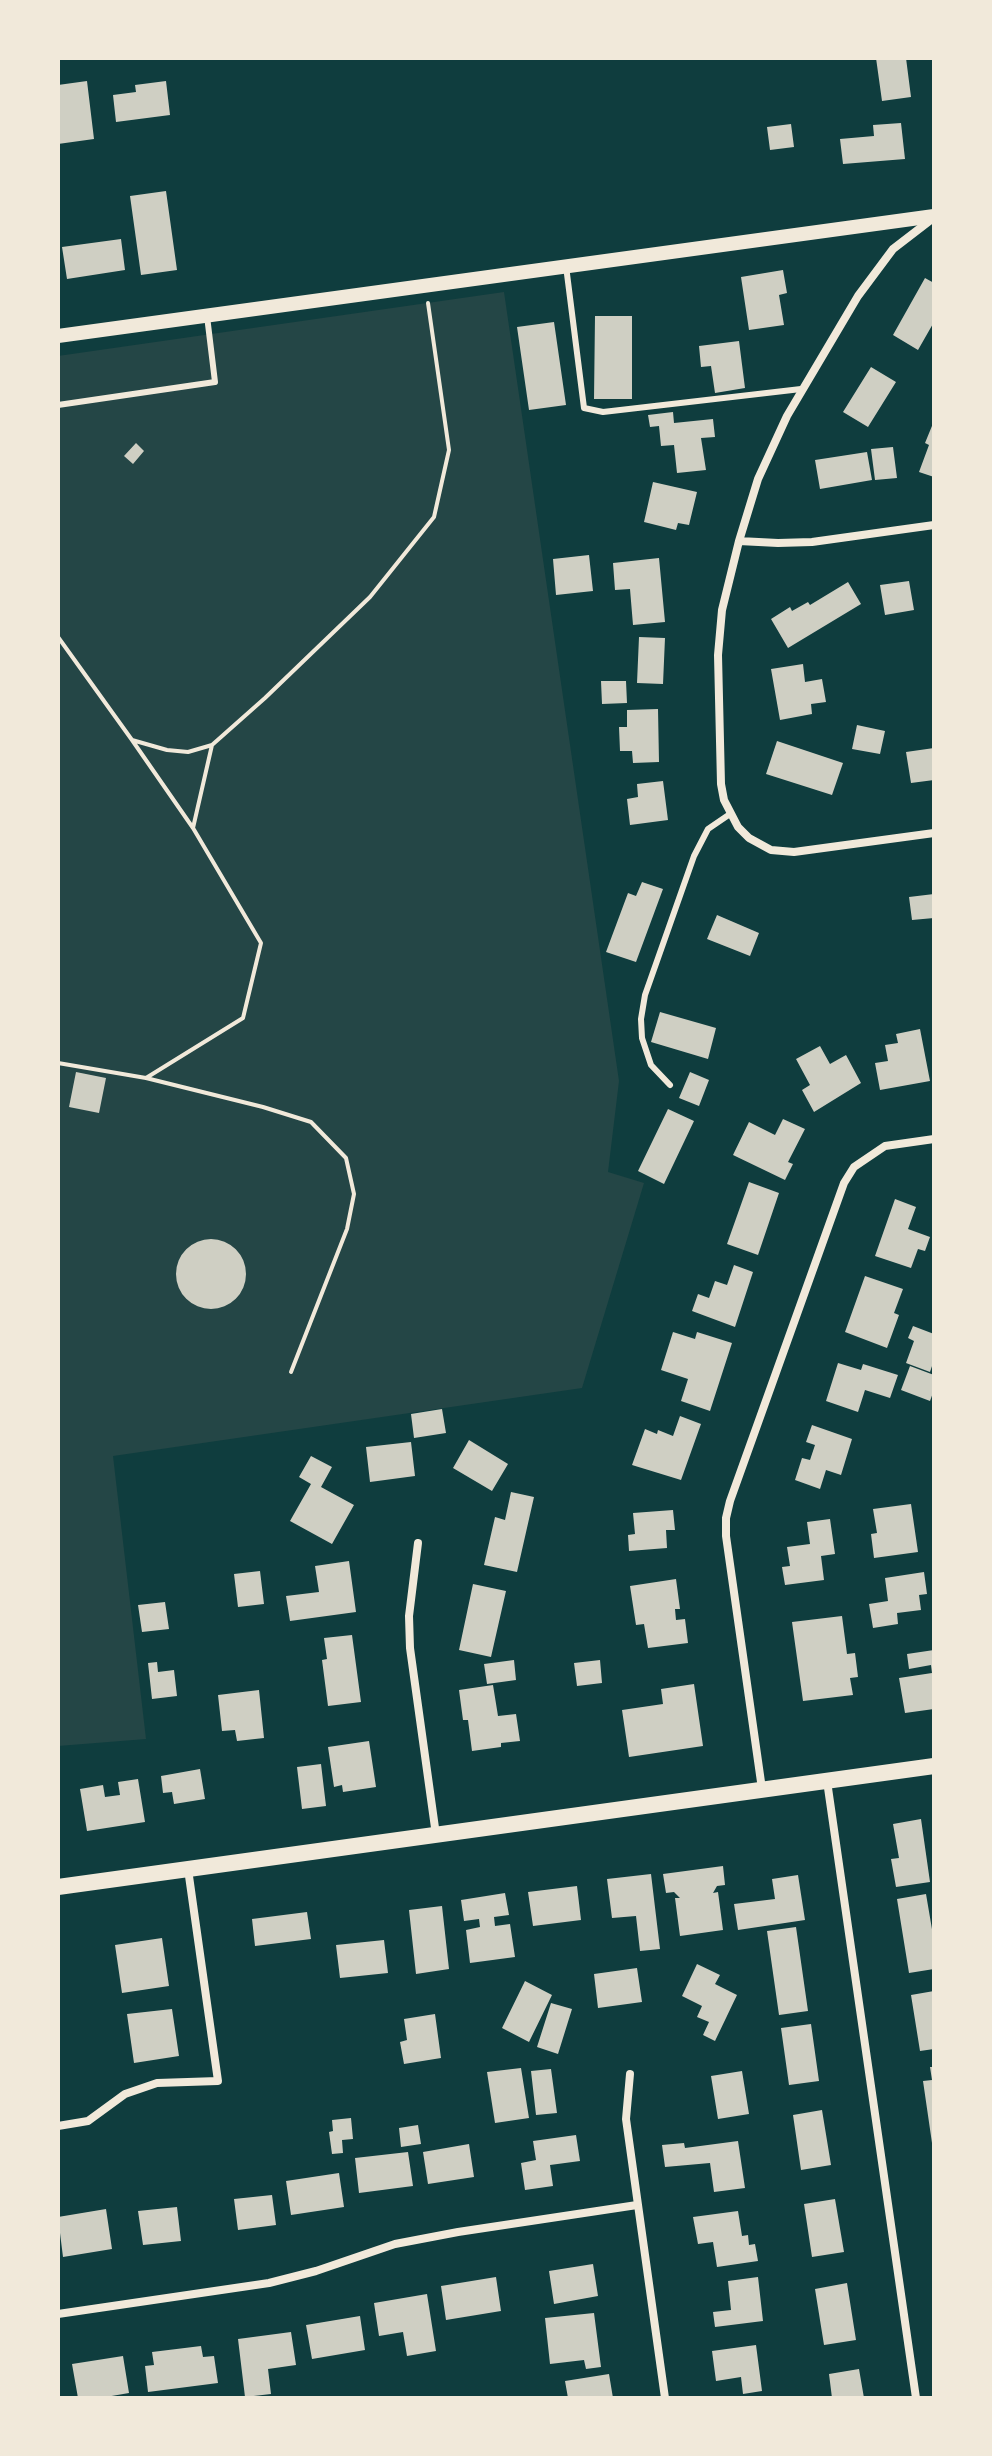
<!DOCTYPE html>
<style>
body{margin:0}
#map{position:relative;width:992px;height:2456px;overflow:hidden;background:#0f3d3e;font-family:Manrope,sans-serif}
canvas{display:block}
.frame{position:absolute;inset:0;border:60px solid #f1e9da;pointer-events:none}
</style>
<div id="map">
<canvas width="992" height="2456"></canvas>
<div class="frame"></div>
</div>
<script>
const c = document.querySelector('canvas').getContext('2d');
c.lineJoin = 'round';
function fillPath(path, color) { c.fillStyle = color; c.fill(path, 'evenodd'); }
const toPath = rows => new Path2D(rows.map(r => 'M' + r).join(''));
function stroke(path, color, width, dash) { c.strokeStyle = color; c.lineWidth = width; c.lineCap = dash ? 'butt' : 'round'; c.setLineDash(dash || []); c.stroke(path); }
const green = toPath([
 [504,292,619,1081,608,1172,644,1183,582,1388,113,1456,146,1739,58,1746,58,356]
]);
const building = toPath([
 [876,58,906,58,911,97,882,101],
 [87,81,94,139,58,144,58,85],
 [166,81,170,115,116,122,113,95,136,92,135,85],
 [901,123,905,159,843,164,840,139,874,136,873,125],
 [791,124,794,147,770,150,767,127],
 [166,191,177,270,141,275,130,196],
 [121,239,125,270,67,279,62,247],
 [783,270,787,293,779,295,784,325,749,330,741,277],
 [925,278,934,283,934,322,918,350,893,335],
 [595,316,632,316,632,399,594,399],
 [554,322,566,405,529,410,517,327],
 [739,341,745,388,715,393,711,366,701,367,699,346],
 [871,367,896,382,868,427,843,412],
 [673,412,674,423,713,419,715,437,701,438,706,470,677,473,674,445,661,446,659,426,650,427,648,415],
 [934,421,934,477,919,472,929,445,925,443],
 [136,443,144,451,133,464,124,456],
 [893,447,897,478,875,480,871,449],
 [867,452,872,480,820,489,815,460],
 [653,482,697,492,689,525,678,523,676,530,644,522],
 [589,555,593,591,556,595,553,559],
 [659,558,665,622,633,625,630,589,615,590,613,563],
 [909,581,914,610,885,615,880,585],
 [848,582,861,604,788,648,771,619,790,607,792,611,808,602,810,605],
 [639,637,665,638,663,684,637,683],
 [803,664,805,682,822,679,826,702,811,704,812,714,780,720,771,669],
 [601,681,626,681,627,703,602,704],
 [658,709,659,762,633,763,632,751,620,751,619,727,627,727,627,710],
 [857,725,885,731,880,754,852,749],
 [777,741,843,763,832,795,766,774],
 [934,748,934,780,911,783,906,752],
 [663,781,668,820,630,825,627,799,638,797,637,784],
 [642,882,663,889,636,962,606,952,628,893,636,896],
 [934,894,934,918,912,920,909,897],
 [717,915,759,933,750,956,707,939],
 [660,1012,716,1028,708,1059,651,1042],
 [920,1029,930,1081,880,1090,875,1063,888,1061,885,1045,898,1043,896,1034],
 [820,1046,830,1064,846,1055,861,1083,814,1112,802,1090,810,1085,796,1059],
 [76,1072,106,1078,99,1113,69,1107],
 [690,1072,709,1080,699,1106,679,1098],
 [668,1109,694,1121,664,1184,638,1171],
 [783,1119,805,1129,788,1162,793,1164,785,1180,733,1155,749,1122,775,1135],
 [749,1182,779,1193,758,1255,727,1244],
 [895,1199,916,1207,908,1229,930,1237,925,1251,918,1249,911,1268,875,1256],
 '176 1274a35 35 0 1 1 70 0a35 35 0 1 1-70 0Z',
 [734,1265,753,1272,735,1327,692,1311,698,1294,709,1298,715,1281,727,1285],
 [865,1276,903,1289,894,1313,899,1315,887,1348,845,1332],
 [913,1326,934,1334,934,1360,930,1372,906,1363,914,1341,908,1338],
 [673,1332,695,1339,697,1332,732,1343,710,1411,681,1401,688,1379,661,1370],
 [838,1363,861,1370,863,1364,898,1375,890,1398,865,1390,858,1412,826,1401],
 [910,1366,934,1375,934,1390,930,1401,901,1390],
 [442,1409,446,1433,414,1438,411,1414],
 [680,1416,701,1424,681,1480,632,1465,645,1429,657,1434,658,1430,673,1436],
 [812,1425,852,1439,841,1475,826,1470,820,1489,795,1480,802,1458,810,1460,815,1445,806,1442],
 [469,1440,508,1464,492,1491,453,1468],
 [411,1442,415,1476,370,1482,366,1447],
 [311,1456,332,1467,321,1487,354,1505,332,1544,290,1521,311,1484,299,1477],
 [511,1492,534,1497,517,1572,484,1565,495,1517,505,1520],
 [911,1504,918,1552,874,1558,871,1534,877,1533,873,1509],
 [673,1510,675,1530,666,1530,667,1548,629,1551,628,1535,635,1534,633,1513],
 [830,1519,835,1554,821,1556,824,1580,785,1585,782,1567,790,1566,787,1547,810,1544,807,1522],
 [349,1561,356,1612,290,1621,286,1596,319,1592,315,1566],
 [260,1571,264,1604,238,1607,234,1574],
 [924,1572,927,1594,919,1595,921,1610,897,1613,898,1624,873,1628,869,1604,888,1601,885,1578],
 [676,1579,680,1609,675,1609,676,1620,685,1619,688,1643,648,1648,644,1624,636,1625,630,1586],
 [473,1584,506,1591,491,1657,459,1650],
 [165,1602,169,1629,142,1632,138,1605],
 [842,1616,847,1654,855,1653,858,1677,850,1678,853,1695,803,1701,792,1622],
 [352,1635,361,1702,328,1706,322,1660,327,1659,324,1638],
 [934,1650,934,1709,905,1713,899,1678,932,1673,931,1665,909,1669,907,1654],
 [514,1660,516,1680,487,1684,484,1664],
 [600,1660,602,1683,577,1686,574,1663],
 [157,1662,158,1672,174,1670,177,1696,152,1699,148,1663],
 [694,1684,703,1746,629,1757,622,1710,663,1704,661,1689],
 [493,1685,498,1716,516,1714,520,1741,501,1743,501,1747,472,1751,468,1720,463,1720,459,1690],
 [259,1690,264,1738,237,1741,235,1730,222,1731,218,1695],
 [369,1741,376,1787,343,1792,342,1785,334,1787,328,1747],
 [321,1764,326,1806,302,1809,297,1767],
 [200,1769,205,1799,174,1804,172,1792,163,1793,161,1776],
 [138,1779,145,1822,87,1831,80,1789,103,1785,105,1797,120,1795,118,1782],
 [921,1819,930,1882,896,1887,891,1859,899,1858,893,1824],
 [723,1866,725,1885,717,1886,713,1893,718,1892,723,1930,680,1936,675,1898,680,1898,674,1892,666,1893,663,1874],
 [651,1874,660,1949,640,1951,636,1916,612,1918,607,1879],
 [798,1875,805,1920,738,1930,734,1904,775,1899,772,1879],
 [577,1886,581,1920,533,1926,528,1892],
 [505,1893,509,1915,494,1917,495,1926,510,1924,515,1957,470,1963,466,1930,480,1927,479,1919,464,1921,461,1900],
 [926,1894,934,1941,934,1969,909,1973,897,1899],
 [442,1906,449,1969,416,1974,409,1910],
 [307,1912,311,1939,255,1946,252,1919],
 [796,1927,808,2011,779,2015,767,1931],
 [162,1938,169,1986,122,1993,115,1945],
 [384,1940,388,1973,340,1978,336,1945],
 [697,1964,720,1975,715,1984,737,1995,715,2041,703,2035,709,2022,697,2017,702,2006,682,1996],
 [637,1968,642,2002,598,2008,594,1974],
 [525,1981,552,1995,529,2042,502,2028],
 [934,1991,934,2049,920,2051,911,1995],
 [551,2003,572,2009,558,2054,537,2047],
 [172,2009,179,2056,134,2063,127,2014],
 [435,2014,441,2058,404,2064,400,2042,407,2040,404,2019],
 [811,2024,819,2081,789,2085,781,2028],
 [930,2067,934,2067,932,2143,923,2081,932,2080],
 [521,2068,529,2118,495,2123,487,2072],
 [551,2069,557,2113,536,2115,531,2071],
 [742,2071,749,2114,718,2119,711,2076],
 [822,2110,831,2165,801,2170,793,2115],
 [351,2118,353,2139,342,2140,343,2153,332,2154,329,2132,333,2131,332,2120],
 [418,2125,421,2144,401,2147,399,2128],
 [576,2135,580,2161,550,2165,553,2186,525,2190,521,2163,536,2160,533,2141],
 [738,2141,745,2188,714,2192,710,2163,665,2167,662,2145,684,2143,685,2148],
 [469,2144,474,2177,428,2184,423,2152],
 [408,2152,413,2186,359,2193,355,2158],
 [339,2173,344,2207,291,2215,286,2181],
 [272,2195,276,2225,238,2230,234,2199],
 [835,2199,844,2252,812,2257,804,2204],
 [177,2207,181,2241,143,2245,138,2211],
 [106,2209,112,2249,63,2257,58,2217],
 [738,2211,742,2236,748,2235,749,2245,755,2244,758,2261,717,2267,713,2242,698,2244,693,2217],
 [593,2264,598,2296,554,2304,549,2271],
 [496,2277,501,2311,446,2320,441,2286],
 [758,2277,763,2321,715,2327,713,2312,731,2310,728,2281],
 [847,2283,856,2340,824,2345,815,2289],
 [427,2294,436,2351,407,2356,403,2332,379,2336,374,2303],
 [594,2313,601,2367,586,2369,584,2360,550,2364,545,2318],
 [360,2316,365,2350,312,2359,306,2325],
 [291,2332,296,2365,268,2369,271,2394,245,2397,238,2339],
 [756,2345,762,2391,743,2394,741,2377,716,2381,712,2351],
 [201,2346,203,2357,214,2356,218,2383,148,2392,145,2366,154,2365,152,2352],
 [123,2356,129,2393,100,2398,78,2398,72,2364],
 [859,2369,864,2398,832,2398,829,2374],
 [609,2374,613,2398,568,2398,565,2381]
]);
const path = toPath([
 [58,637,132,740,167,750,188,752,212,745,265,698,370,597,434,517,449,450,428,303],
 [132,740,193,828,212,745],
 [58,1063,146,1078,243,1018,261,943,193,828],
 [146,1078,263,1107,311,1122,346,1158,354,1194,347,1229,291,1372]
]);
const service = toPath([
 [566,266,584,408,603,412,801,389],
 [58,405,215,382,207,316],
 [670,1085,651,1065,642,1038,641,1019,645,995,694,856,708,829,730,814]
]);
const minor = toPath([
 [932,219,893,249,858,296,787,416,758,479,739,541,722,610,718,655,721,784,724,800,738,827,749,838,771,850,794,852,934,833],
 [739,541,778,543,812,542,934,525],
 [418,1543,409,1616,410,1648,436,1835],
 [827,1781,916,2398],
 [762,1789,726,1536,726,1518,730,1501,844,1183,854,1167,885,1146,934,1139],
 [630,2074,626,2119,665,2398],
 [58,2126,88,2121,125,2094,157,2083,218,2081,188,1869],
 [58,2314,269,2283,316,2271,395,2244,458,2232,637,2205]
]);
const tertiary = toPath([
 [58,336,934,216]
]);
const secondary = toPath([
 [58,1887,934,1766]
]);
fillPath(green, '#244646');
fillPath(building, '#cfcfc3');
stroke(path, '#f1e9da', 4);
stroke(service, '#f1e9da', 6);
stroke(minor, '#f1e9da', 8);
stroke(tertiary, '#f1e9da', 14);
stroke(secondary, '#f1e9da', 16);
</script>
